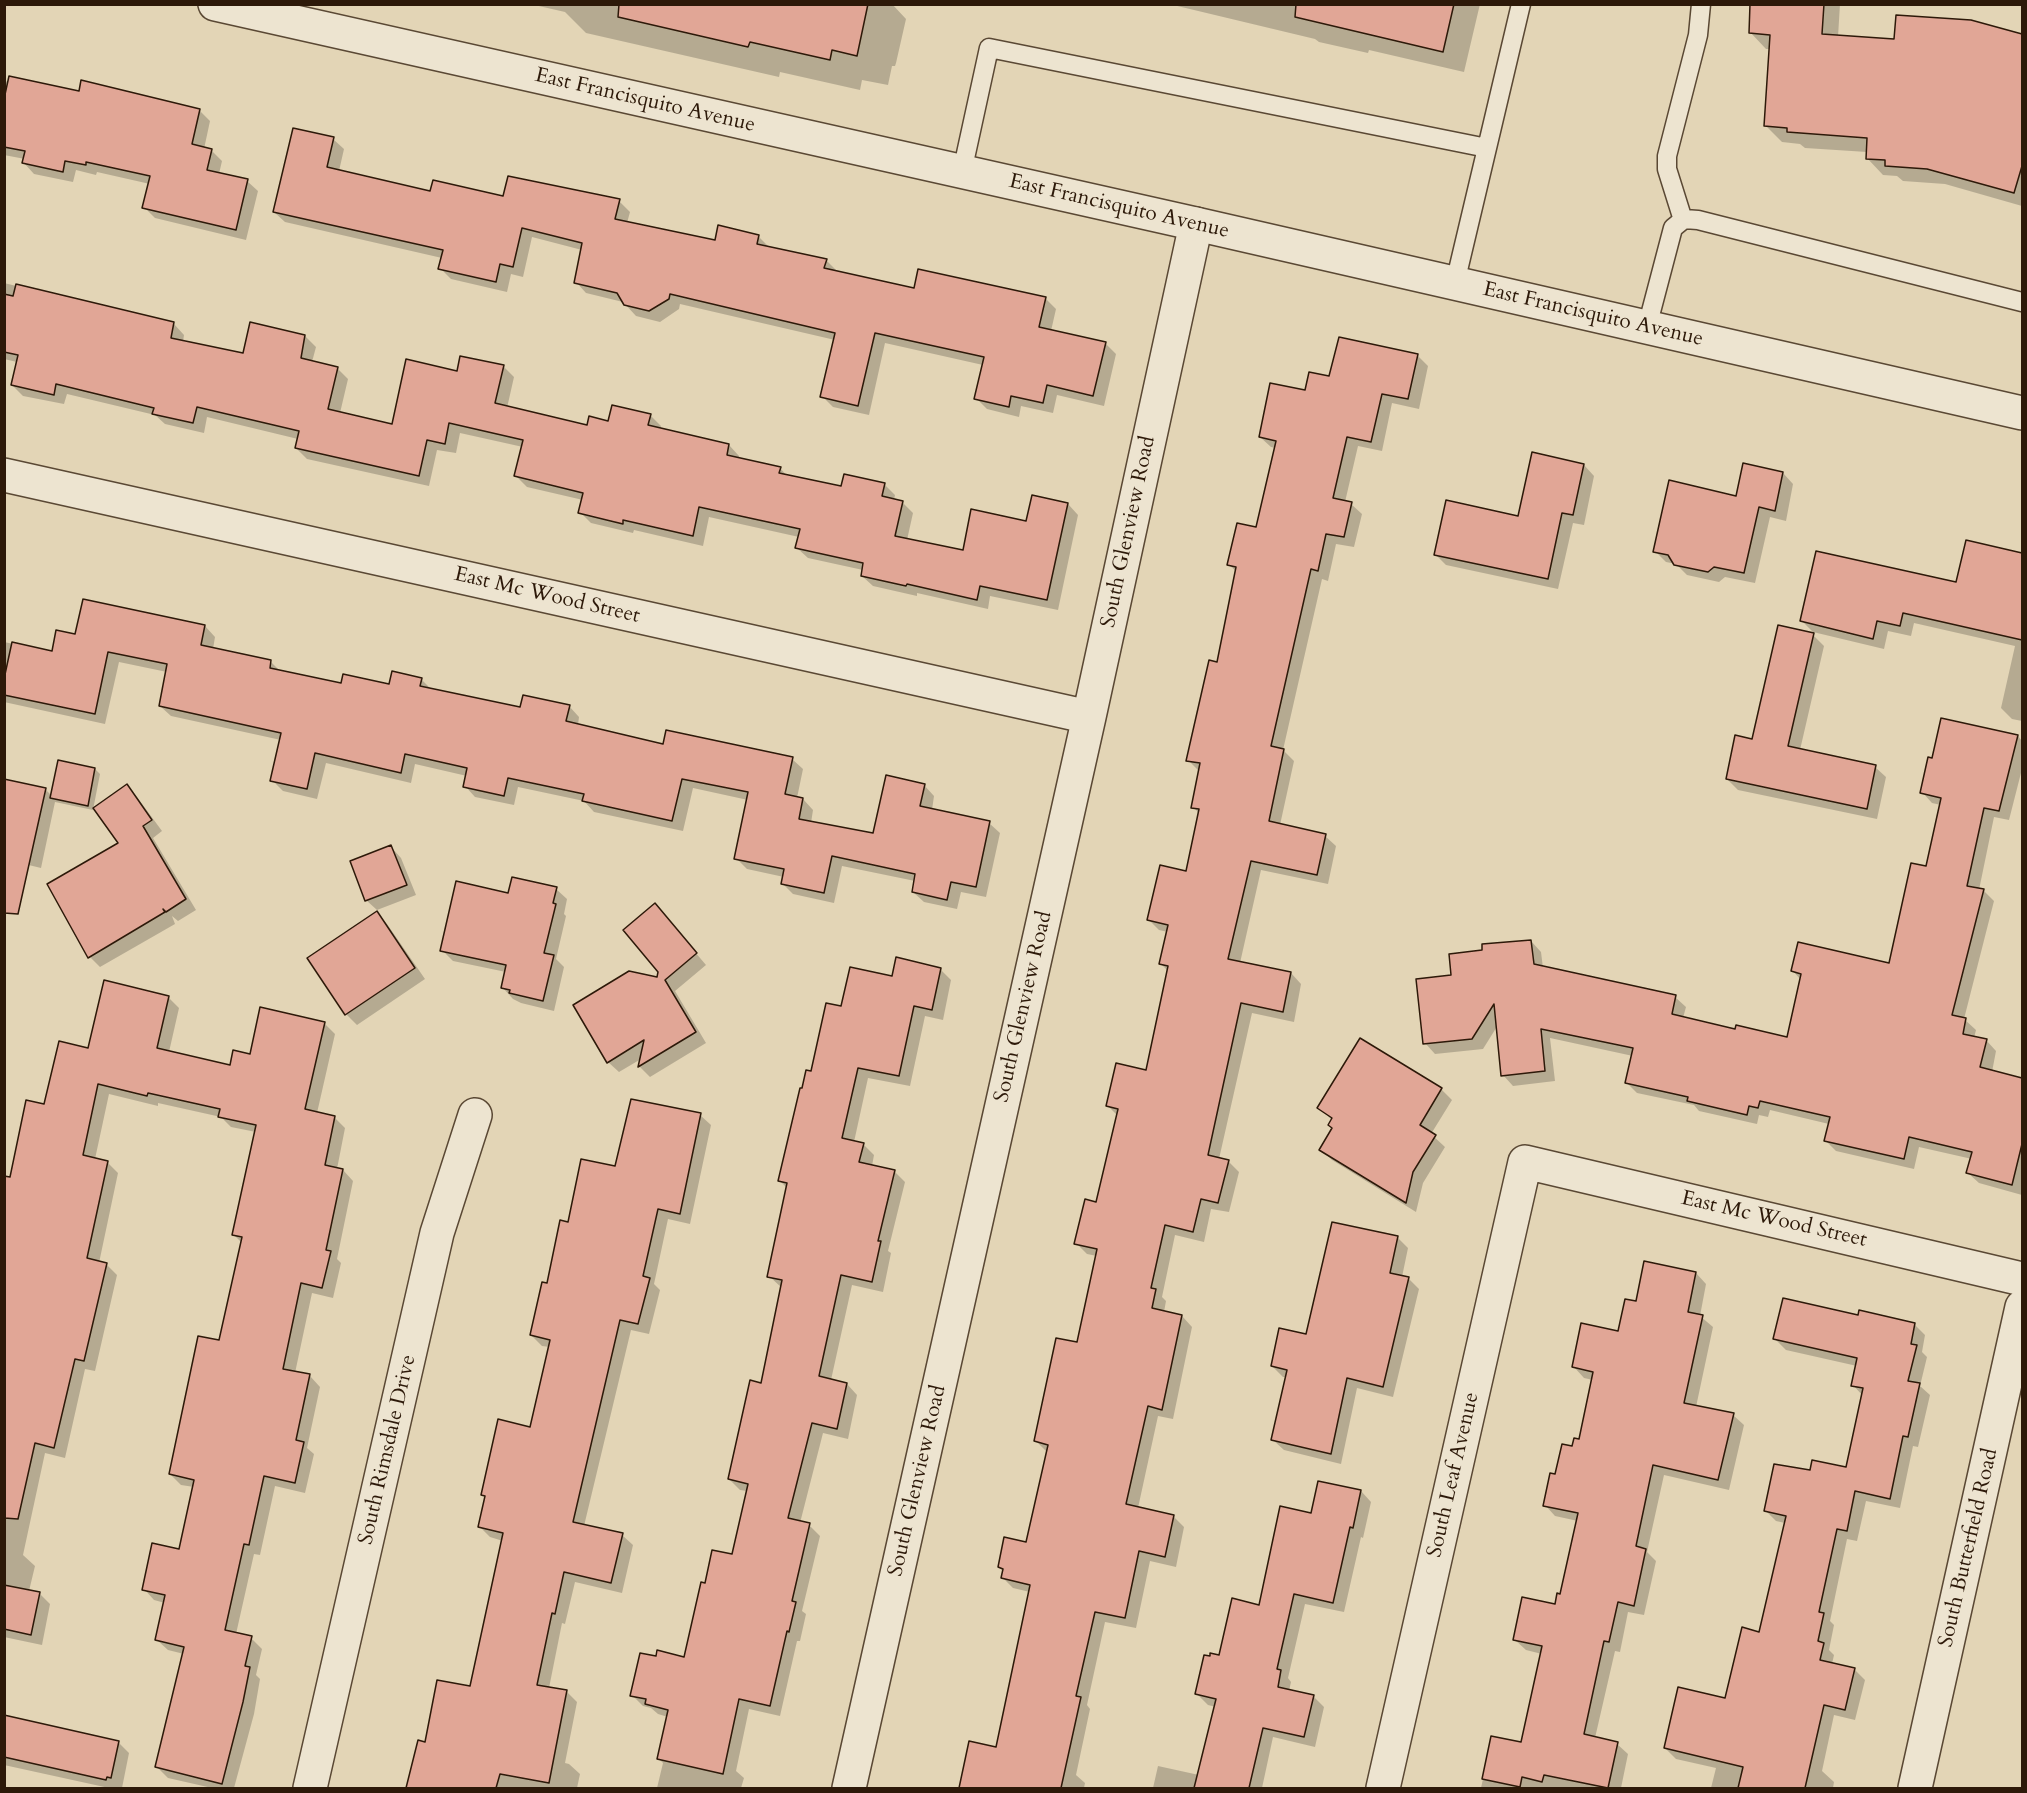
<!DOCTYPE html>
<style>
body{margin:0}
#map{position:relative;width:2027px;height:1793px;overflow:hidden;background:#e3d5b6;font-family:Cardo,serif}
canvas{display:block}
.frame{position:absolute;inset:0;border:6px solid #2d1909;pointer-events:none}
</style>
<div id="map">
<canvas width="2027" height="1793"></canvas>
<div class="frame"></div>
</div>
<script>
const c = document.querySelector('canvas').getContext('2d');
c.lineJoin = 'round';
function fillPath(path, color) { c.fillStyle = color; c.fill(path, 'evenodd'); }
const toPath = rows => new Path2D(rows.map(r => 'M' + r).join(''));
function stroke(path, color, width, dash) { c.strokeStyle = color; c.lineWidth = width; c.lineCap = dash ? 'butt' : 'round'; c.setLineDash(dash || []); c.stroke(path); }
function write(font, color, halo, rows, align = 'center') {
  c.font = font + ' Cardo,serif'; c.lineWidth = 4.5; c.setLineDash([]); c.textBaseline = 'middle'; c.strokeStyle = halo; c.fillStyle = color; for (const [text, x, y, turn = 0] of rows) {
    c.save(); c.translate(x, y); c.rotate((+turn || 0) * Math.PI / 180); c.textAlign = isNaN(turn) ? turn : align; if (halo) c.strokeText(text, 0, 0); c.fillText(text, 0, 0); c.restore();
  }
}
const shadow = toPath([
 [530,4,892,4,906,19,896,63,895,66,892,66,888,85,862,80,860,90,780,72,779,77,586,33,565,12],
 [1169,4,1480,4,1464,72,1369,50,1368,53,1319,42,1315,39],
 [1752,4,1840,4,1838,37,1896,41,1971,22,2022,36,2022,206,1945,184,1903,181,1897,176,1883,175,1867,158,1867,152,1805,148,1800,144,1782,142,1765,125,1770,49,1766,49,1750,32],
 [4,81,199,110,210,121,204,149,211,150,222,161,219,174,247,181,258,191,246,240,155,218,144,207,150,184,97,172,96,175,76,170,73,182,34,174,24,163,25,159,4,155],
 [333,139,344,149,339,171,431,193,504,198,619,201,630,212,627,223,716,242,758,236,769,247,826,260,837,271,915,289,1045,298,1056,309,1051,331,1105,343,1116,354,1104,406,1057,395,1053,413,1021,406,1019,417,987,409,976,398,983,365,885,343,869,415,833,407,822,396,835,340,680,304,679,309,660,322,636,316,623,302,586,293,576,282,582,250,532,237,523,277,511,274,507,292,451,279,440,268,442,258,285,222,274,212],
 [4,283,174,324,184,335,183,342,244,355,305,336,316,347,312,362,337,368,348,379,340,413,393,426,458,372,503,366,514,377,507,408,588,427,650,415,661,426,660,430,729,445,739,456,739,459,780,468,788,477,842,488,884,484,895,495,894,500,902,502,913,513,907,540,964,552,1068,504,1078,515,1058,610,990,596,988,609,917,593,917,596,873,586,862,576,863,570,808,558,797,548,799,537,709,517,703,546,634,530,633,533,591,523,580,512,583,500,527,487,516,476,523,447,460,433,456,453,437,450,429,486,307,459,296,448,298,439,207,417,204,433,165,424,155,415,67,394,64,404,23,396,12,385,17,362,4,359],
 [1417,355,1428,366,1419,409,1392,403,1382,451,1358,446,1345,502,1351,504,1362,514,1354,547,1336,544,1328,581,1322,579,1283,750,1294,761,1280,825,1325,836,1336,846,1328,884,1261,870,1240,963,1291,973,1301,984,1294,1022,1252,1013,1219,1159,1228,1161,1239,1172,1229,1212,1211,1209,1204,1242,1175,1235,1162,1297,1166,1301,1164,1312,1182,1316,1192,1327,1173,1419,1158,1416,1138,1508,1174,1517,1184,1527,1176,1567,1150,1561,1136,1628,1105,1622,1087,1705,1090,1709,1076,1775,1085,1783,1084,1788,961,1788,970,1743,997,1749,1030,1592,1013,1588,1003,1578,1004,1572,999,1567,1027,1544,1047,1452,1036,1441,1078,1344,1097,1256,1087,1254,1076,1243,1097,1204,1118,1116,1108,1106,1147,1072,1169,972,1161,964,1168,932,1159,930,1149,920,1188,873,1200,814,1193,807,1199,771,1188,760,1219,664,1237,572,1229,565,1257,529,1276,448,1271,447,1260,437,1306,392,1331,378],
 [1584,465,1594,476,1584,525,1573,523,1558,589,1446,565,1435,554,1519,517],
 [1783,473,1793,484,1786,521,1770,517,1755,583,1725,577,1719,582,1687,575,1676,564,1666,562,1655,551,1737,498],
 [2019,553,2022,557,2022,721,2012,719,2001,708,2015,646,1914,623,1911,636,1888,631,1884,649,1813,632,1802,621,1957,584],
 [205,626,215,637,213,649,271,662,281,672,342,685,390,686,421,679,432,690,521,709,569,706,579,717,578,725,664,746,792,759,803,769,797,798,803,799,813,810,811,823,874,835,924,785,934,796,932,810,989,823,1000,833,986,897,961,892,957,909,924,902,913,892,915,881,842,866,834,903,793,894,782,883,784,877,747,869,736,858,748,800,693,788,683,831,594,812,584,801,518,787,514,805,475,797,465,786,467,776,415,764,411,783,326,763,317,799,283,791,272,780,281,740,171,716,160,706,167,672,119,662,105,724,4,702,4,642,53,652,76,636],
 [1813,635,1824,646,1800,750,1875,767,1886,777,1877,819,1738,790,1727,779,1753,740],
 [2018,736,2022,741,2022,769,2009,820,1994,817,1979,890,1984,891,1994,901,1964,1019,1976,1030,1974,1038,1986,1040,1996,1051,1992,1072,2022,1079,2022,1195,1979,1183,1968,1173,1972,1159,1919,1147,1914,1169,1836,1151,1826,1141,1829,1124,1770,1110,1768,1117,1759,1115,1757,1124,1699,1111,1694,1105,1637,1093,1627,1083,1633,1056,1550,1038,1555,1081,1513,1086,1503,1075,1498,1025,1483,1049,1435,1054,1425,1043,1452,977,1484,951,1531,941,1541,952,1543,968,1675,997,1686,1007,1683,1018,1736,1031,1788,1039,1801,980,1793,971,1890,965,1928,868,1941,805,1932,803,1922,792],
 [95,769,100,774,93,810,55,802,41,868,4,859,45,789,52,796],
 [127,786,137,797,162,831,153,838,196,910,178,921,172,916,175,924,100,967,90,957,120,843],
 [391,847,401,858,416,895,377,910,366,900],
 [556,889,567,899,564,914,566,916,556,959,564,967,554,1011,521,1003,513,999,503,988,506,972,453,961,442,950,510,895],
 [655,905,706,965,675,991,706,1043,650,1077,640,1067,641,1059,619,1072,608,1062,658,979],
 [377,913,387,924,425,979,357,1025,346,1014],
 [940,969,951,980,943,1020,925,1016,910,1086,868,1078,854,1142,864,1145,874,1155,872,1166,894,1171,905,1182,888,1251,891,1253,883,1292,852,1285,831,1380,847,1384,857,1395,848,1439,823,1433,800,1523,809,1525,820,1536,802,1611,806,1614,800,1641,797,1641,780,1716,749,1709,736,1771,744,1778,741,1788,657,1788,663,1763,659,1759,668,1717,658,1714,651,1708,643,1706,632,1695,657,1658,686,1659,706,1585,733,1556,747,1491,740,1490,729,1479,762,1384,782,1288,769,1276,788,1189,780,1181,812,1073,842,1008,893,978],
 [168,997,179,1008,169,1052,231,1067,251,1055,324,1023,335,1034,317,1113,334,1117,345,1128,337,1169,343,1170,353,1181,337,1259,341,1263,333,1298,312,1293,295,1373,310,1376,320,1387,307,1448,314,1454,305,1493,275,1486,260,1555,254,1554,236,1634,251,1638,262,1649,256,1675,260,1679,254,1714,234,1788,212,1788,168,1778,157,1767,184,1654,168,1650,157,1640,165,1603,154,1600,144,1589,180,1551,194,1487,181,1485,170,1474,220,1342,242,1243,234,1235,256,1132,231,1127,221,1117,158,1103,158,1106,109,1094,95,1159,107,1162,118,1173,99,1263,106,1264,117,1275,95,1371,85,1369,65,1458,45,1453,23,1555,35,1566,29,1591,40,1594,50,1604,42,1645,4,1637,4,1241,11,1178,45,1106,89,1050],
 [1360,1040,1441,1089,1452,1100,1431,1134,1445,1147,1423,1183,1416,1212,1332,1160,1321,1149,1334,1129,1332,1120,1319,1108],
 [700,1115,711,1125,690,1224,668,1219,654,1284,660,1290,649,1334,631,1330,584,1526,622,1535,633,1545,622,1593,575,1582,565,1624,562,1623,549,1688,567,1692,577,1702,565,1763,569,1764,580,1774,577,1788,408,1788,419,1742,426,1744,471,1688,503,1541,490,1537,480,1527,486,1498,483,1495,532,1428,550,1347,542,1346,531,1335,569,1223,616,1168],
 [1397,1237,1408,1248,1402,1277,1409,1279,1419,1289,1393,1397,1357,1388,1341,1464,1284,1450,1273,1440,1287,1377,1283,1377,1272,1366,1307,1336],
 [1696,1273,1706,1284,1700,1316,1713,1327,1696,1407,1733,1415,1744,1425,1729,1490,1664,1475,1647,1552,1656,1561,1644,1615,1628,1612,1620,1652,1615,1651,1595,1738,1617,1744,1628,1754,1621,1788,1481,1788,1492,1738,1522,1744,1542,1654,1526,1650,1515,1640,1556,1606,1562,1596,1578,1521,1555,1516,1545,1505,1556,1476,1573,1448,1580,1441,1593,1380,1584,1378,1574,1367,1619,1333,1637,1303],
 [1859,1317,1914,1324,1925,1335,1922,1352,1927,1357,1920,1386,1930,1395,1918,1447,1913,1446,1900,1508,1866,1501,1857,1541,1847,1539,1830,1621,1834,1625,1829,1650,1834,1655,1832,1664,1854,1669,1865,1680,1855,1720,1834,1715,1822,1771,1834,1782,1833,1788,1711,1788,1716,1768,1676,1759,1665,1748,1726,1700,1760,1633,1785,1523,1776,1521,1765,1510,1812,1471,1847,1469,1863,1396,1853,1385,1857,1366,1786,1350,1775,1339],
 [1361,1491,1371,1502,1363,1538,1361,1537,1344,1612,1305,1604,1288,1678,1291,1682,1289,1691,1313,1696,1324,1707,1315,1747,1273,1737,1262,1788,1153,1788,1158,1766,1199,1775,1216,1707,1208,1705,1197,1694,1220,1657,1260,1607,1312,1515],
 [4,1716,118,1742,129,1753,122,1788,109,1788,4,1765]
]);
const building = toPath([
 [619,4,868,4,857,56,832,50,830,60,750,42,748,47,618,17,619,4],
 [1296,4,1454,4,1443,52,1295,17,1296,4],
 [1750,4,1824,4,1822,34,1894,39,1896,15,1971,20,2022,34,2022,166,2014,193,1927,169,1885,166,1885,160,1866,159,1867,138,1787,132,1787,128,1764,126,1770,35,1749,33,1750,4],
 [9,76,79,91,81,80,200,109,192,144,212,149,207,170,248,179,236,230,142,208,150,176,86,162,86,165,65,161,63,172,22,163,25,151,4,147,4,99,9,76],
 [293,128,334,137,327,167,430,191,433,180,503,196,508,176,620,199,615,219,715,240,718,225,759,235,757,244,827,259,824,268,914,288,918,269,1046,297,1039,327,1106,342,1093,396,1047,385,1043,403,1011,396,1009,407,974,399,984,357,875,333,858,406,820,397,835,333,670,294,669,299,649,311,624,305,617,293,574,283,582,243,522,228,513,267,500,264,496,282,438,269,443,250,273,212,293,128],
 [16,284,174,322,171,338,243,353,250,322,305,335,301,358,338,367,328,409,392,424,406,359,457,371,460,356,504,365,495,403,587,425,589,416,608,421,612,405,651,414,648,425,729,444,727,455,781,467,779,473,841,486,844,474,885,483,882,496,903,501,895,536,963,550,971,509,1026,521,1032,495,1068,503,1047,600,980,586,977,600,907,584,906,586,861,576,863,563,795,548,800,529,699,507,693,536,623,520,623,524,578,513,583,493,514,476,523,440,449,423,445,444,427,440,419,476,295,448,299,431,197,407,193,423,152,414,154,408,56,384,54,395,11,385,18,355,4,352,4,294,13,296,16,284],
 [1339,337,1418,354,1408,399,1382,394,1371,442,1347,437,1333,498,1352,502,1344,537,1326,534,1318,571,1311,569,1271,746,1284,749,1269,821,1326,834,1317,875,1251,861,1228,959,1291,972,1283,1012,1241,1003,1208,1155,1229,1160,1218,1203,1201,1199,1193,1232,1165,1225,1151,1288,1156,1289,1152,1308,1182,1315,1162,1410,1148,1406,1126,1504,1174,1515,1165,1557,1139,1551,1125,1618,1095,1612,1076,1696,1081,1697,1061,1788,959,1788,969,1741,996,1747,1030,1585,1001,1578,1003,1569,998,1567,1004,1537,1026,1542,1048,1445,1034,1441,1056,1338,1077,1342,1097,1249,1074,1244,1085,1199,1096,1202,1118,1109,1106,1106,1116,1063,1146,1070,1168,966,1159,964,1168,925,1147,920,1160,865,1186,871,1199,809,1191,808,1200,763,1186,761,1209,660,1217,662,1236,567,1227,565,1237,523,1256,527,1276,441,1259,437,1270,383,1305,390,1309,372,1329,376,1339,337],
 [1532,452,1584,464,1573,515,1562,513,1548,579,1434,555,1446,500,1518,516,1532,452],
 [1743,463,1783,472,1775,511,1759,507,1744,573,1714,567,1708,572,1674,565,1668,555,1653,552,1669,480,1736,496,1743,463],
 [1966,540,2022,553,2022,640,1903,613,1900,626,1877,621,1873,639,1800,621,1816,551,1956,582,1966,540],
 [83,599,205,625,201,645,271,660,270,668,341,683,343,674,389,684,392,671,422,678,420,686,520,707,523,695,570,705,566,721,663,744,666,730,793,757,785,794,803,798,799,819,873,833,886,775,925,784,920,806,990,821,976,887,951,882,947,900,912,892,915,874,832,856,824,893,781,884,784,869,734,859,748,792,682,779,672,821,582,801,584,794,508,778,504,796,463,787,467,768,405,754,401,773,315,753,307,789,270,781,281,733,159,706,167,664,108,652,95,714,4,695,4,679,12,642,52,651,56,630,75,634,83,599],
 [1778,625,1814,633,1788,746,1876,765,1867,809,1726,779,1735,735,1752,739,1778,625],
 [1941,718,2018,735,1999,811,1984,808,1967,886,1984,889,1952,1015,1966,1018,1963,1034,1987,1039,1980,1067,2022,1078,2022,1144,2012,1185,1966,1173,1972,1152,1909,1137,1904,1159,1824,1141,1830,1117,1760,1101,1758,1108,1749,1106,1747,1115,1687,1101,1688,1097,1625,1083,1633,1048,1541,1029,1545,1071,1501,1076,1494,1004,1472,1039,1423,1044,1416,979,1451,975,1449,954,1482,950,1482,944,1531,940,1534,964,1676,995,1672,1014,1735,1029,1736,1025,1787,1037,1801,974,1791,971,1798,942,1889,963,1911,863,1926,866,1941,798,1920,793,1928,757,1932,758,1941,718],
 [58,760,95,768,88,806,50,798,58,760],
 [4,779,46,788,18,914,4,913,4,779],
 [127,784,152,820,143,826,186,899,166,912,163,909,165,912,88,958,47,884,118,843,93,808,127,784],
 [391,845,407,885,365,901,350,861,391,845],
 [512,877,557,887,553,903,556,904,544,953,554,955,543,1001,509,993,510,990,501,988,506,965,440,951,456,881,508,893,512,877],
 [655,903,697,953,665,980,696,1032,638,1067,644,1040,607,1063,573,1005,629,971,657,977,658,972,623,930,655,903],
 [377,911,415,968,345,1015,307,958,377,911],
 [896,957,941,968,932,1010,914,1006,899,1076,858,1068,842,1138,864,1143,859,1162,895,1170,878,1241,881,1241,872,1282,841,1275,819,1376,847,1383,837,1429,812,1423,788,1518,810,1523,792,1601,796,1602,789,1632,787,1631,770,1706,739,1699,723,1774,657,1759,668,1710,645,1704,646,1699,630,1696,640,1653,656,1656,657,1650,684,1657,701,1582,705,1583,712,1550,732,1554,748,1484,728,1479,750,1380,761,1383,782,1280,767,1277,787,1183,778,1181,800,1088,802,1088,806,1070,811,1071,826,1003,841,1006,850,967,892,976,896,957],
 [104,980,169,996,157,1048,230,1065,233,1050,250,1054,260,1007,325,1022,305,1109,335,1116,325,1165,343,1169,326,1250,331,1251,322,1288,301,1283,283,1369,310,1374,296,1440,304,1442,295,1483,264,1476,249,1545,244,1544,225,1630,252,1636,245,1666,250,1667,243,1702,222,1784,155,1767,184,1647,155,1640,165,1595,142,1590,152,1543,179,1549,194,1480,169,1474,198,1336,219,1340,242,1237,232,1235,256,1125,218,1117,220,1109,148,1093,147,1096,98,1084,83,1155,108,1161,87,1258,107,1263,84,1361,75,1359,54,1448,35,1443,18,1519,4,1518,4,1176,10,1177,26,1100,44,1104,59,1041,88,1048,104,980],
 [1360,1038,1442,1088,1420,1125,1436,1135,1413,1172,1406,1203,1319,1150,1332,1128,1328,1125,1332,1118,1317,1108,1360,1038],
 [631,1099,701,1113,680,1214,658,1209,643,1276,650,1278,638,1324,620,1320,573,1522,623,1533,611,1583,564,1572,555,1614,552,1613,537,1685,567,1690,549,1783,500,1774,496,1788,406,1788,418,1740,425,1742,437,1680,470,1686,503,1533,478,1527,485,1496,481,1495,498,1419,530,1427,550,1340,530,1335,542,1282,547,1283,560,1220,568,1222,581,1159,615,1166,631,1099],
 [1332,1222,1398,1236,1390,1273,1409,1277,1383,1387,1347,1378,1331,1454,1271,1440,1287,1370,1271,1366,1279,1328,1306,1334,1332,1222],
 [1644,1261,1696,1272,1688,1312,1703,1315,1684,1403,1734,1413,1718,1480,1653,1465,1636,1546,1646,1549,1634,1606,1618,1602,1609,1642,1604,1641,1584,1734,1618,1742,1608,1788,1544,1775,1542,1782,1522,1777,1520,1787,1482,1779,1491,1736,1521,1742,1542,1646,1513,1640,1522,1597,1555,1604,1557,1593,1560,1594,1578,1513,1543,1506,1550,1473,1555,1474,1562,1444,1572,1446,1574,1438,1579,1439,1593,1372,1572,1367,1581,1323,1618,1331,1625,1299,1636,1301,1644,1261],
 [1783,1298,1858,1315,1859,1310,1915,1323,1911,1344,1917,1345,1908,1381,1920,1383,1908,1437,1903,1436,1890,1499,1855,1491,1847,1531,1837,1529,1819,1612,1824,1613,1818,1641,1824,1643,1820,1660,1855,1668,1845,1710,1824,1705,1805,1788,1738,1788,1743,1767,1664,1748,1678,1687,1725,1698,1742,1627,1759,1632,1786,1516,1764,1511,1774,1464,1810,1470,1812,1460,1846,1467,1863,1388,1851,1386,1857,1358,1773,1339,1783,1298],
 [1318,1481,1361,1490,1353,1528,1350,1527,1333,1603,1294,1594,1277,1669,1281,1670,1278,1687,1314,1695,1304,1737,1263,1728,1249,1788,1194,1788,1216,1699,1195,1694,1204,1655,1210,1656,1210,1653,1219,1655,1232,1598,1259,1605,1280,1506,1311,1513,1318,1481],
 [4,1585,40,1592,31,1635,4,1629,4,1585],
 [4,1715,119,1741,111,1778,107,1777,106,1780,4,1757,4,1715]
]);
const service = toPath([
 [1487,148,1521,4],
 [962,172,989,48,1487,148,1455,283],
 [1683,220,1667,169,1667,156,1698,35,1701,4],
 [1647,327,1673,228,1684,219,1698,220,2022,302]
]);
const minor = toPath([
 [4,475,1089,717],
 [310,1788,437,1233,475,1115],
 [849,1788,1089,717,1196,224],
 [1383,1788,1525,1162,2022,1279],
 [1915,1788,2022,1307]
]);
const tertiary = toPath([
 [215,4,1196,224,2022,413]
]);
const streetNames = [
 ["East Francisquito Avenue",645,101,13],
 ["East Francisquito Avenue",1119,207,13],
 ["East Francisquito Avenue",1593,315,13],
 ["South Glenview Road",1129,532,-78],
 ["East Mc Wood Street",547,596,13],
 ["South Glenview Road",1024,1007,-77],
 ["East Mc Wood Street",1774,1220,13],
 ["South Rimsdale Drive",388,1450,-77],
 ["South Leaf Avenue",1454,1475,-77],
 ["South Glenview Road",918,1481,-77],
 ["South Butterfield Road",1969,1548,-77]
];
fillPath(shadow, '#0003');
fillPath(building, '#e1a696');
stroke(building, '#2d1909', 1.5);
stroke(service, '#5a4834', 21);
stroke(minor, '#5a4834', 36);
stroke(tertiary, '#5a4834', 36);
stroke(service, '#ede4d0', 18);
stroke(minor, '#ede4d0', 33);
stroke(tertiary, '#ede4d0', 33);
write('21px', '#2d1909', '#ede4d0', streetNames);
</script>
